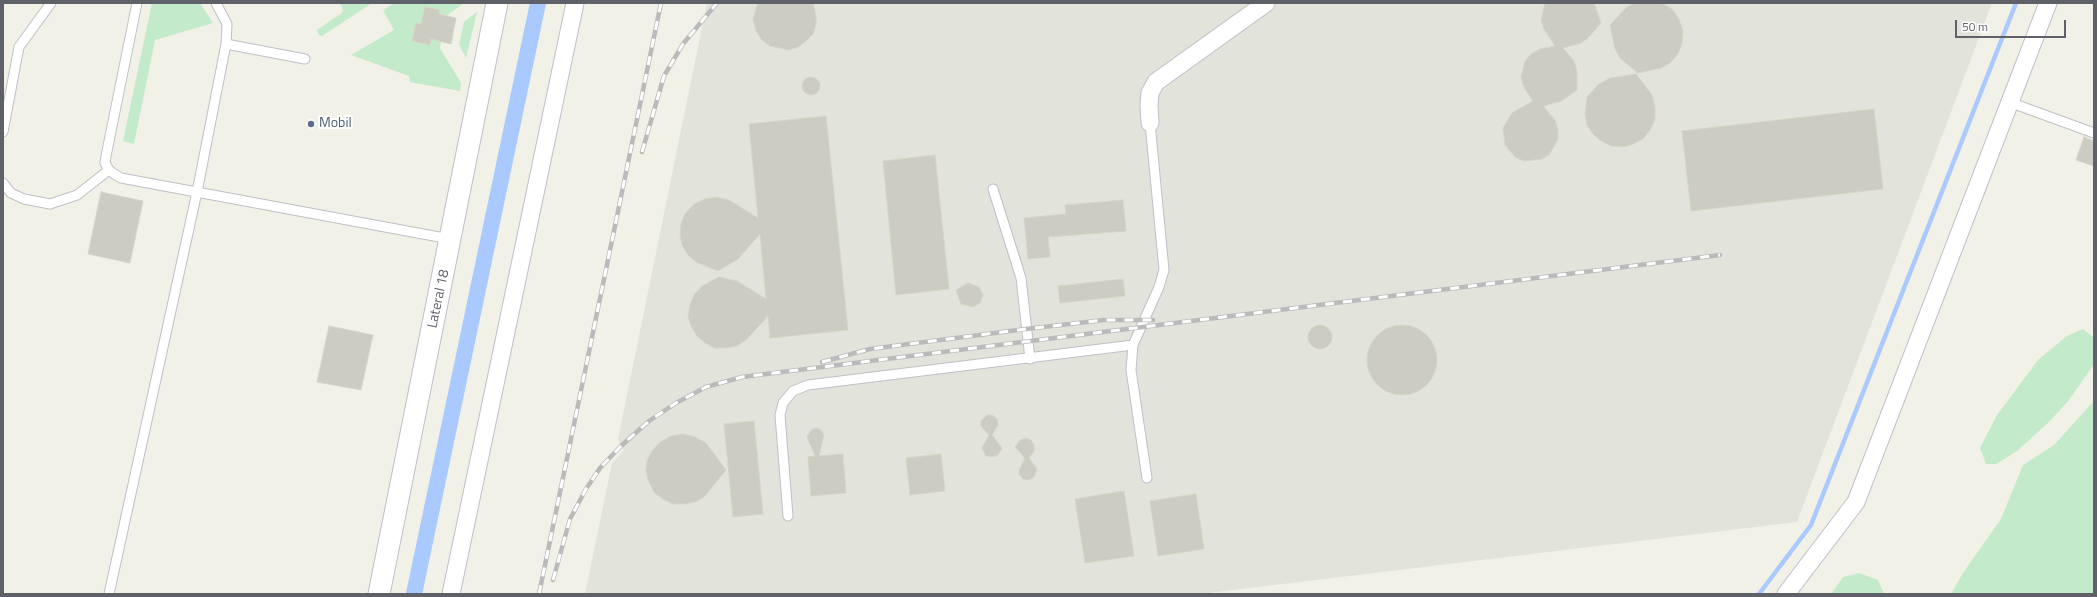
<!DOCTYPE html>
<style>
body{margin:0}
#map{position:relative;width:2097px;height:597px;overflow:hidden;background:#f1f1e7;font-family:"Titillium Web",sans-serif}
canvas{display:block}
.frame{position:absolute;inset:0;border:4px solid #5e6168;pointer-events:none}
.scale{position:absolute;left:1955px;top:20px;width:111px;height:18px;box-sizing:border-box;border:2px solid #5e6168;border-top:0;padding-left:5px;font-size:12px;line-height:14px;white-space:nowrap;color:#5e6168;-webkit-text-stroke:3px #fff;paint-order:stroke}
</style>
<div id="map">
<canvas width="2097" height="597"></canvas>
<div class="frame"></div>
<div class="scale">50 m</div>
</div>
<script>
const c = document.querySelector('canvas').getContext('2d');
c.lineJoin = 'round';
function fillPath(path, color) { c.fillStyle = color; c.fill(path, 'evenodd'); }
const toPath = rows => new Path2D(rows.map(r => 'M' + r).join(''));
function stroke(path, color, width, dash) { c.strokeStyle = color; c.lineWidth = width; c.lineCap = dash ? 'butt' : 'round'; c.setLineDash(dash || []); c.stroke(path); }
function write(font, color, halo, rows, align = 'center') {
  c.font = font + ' "Titillium Web",sans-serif'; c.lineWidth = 4; c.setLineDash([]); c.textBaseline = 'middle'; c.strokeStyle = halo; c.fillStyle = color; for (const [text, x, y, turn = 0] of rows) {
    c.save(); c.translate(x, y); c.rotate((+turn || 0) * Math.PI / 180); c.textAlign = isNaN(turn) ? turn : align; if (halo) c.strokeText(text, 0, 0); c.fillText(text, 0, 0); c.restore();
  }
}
const industrial = toPath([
 [707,3,1992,3,1797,522,1200,594,585,594,612,463,624,451,618,439]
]);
const green = toPath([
 [152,3,200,3,213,23,155,40,134,144,123,141],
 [339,3,372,3,322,36,319,35,317,30,343,12,342,6],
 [395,3,464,3,446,16,439,14,440,10,421,24,416,23,412,41,430,45,431,39,441,42,440,48,461,83,460,91,410,82,409,76,351,55,394,30,383,10],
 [477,12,466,58,459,44,464,22],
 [2083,329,2094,338,2094,364,2069,400,2050,421,2017,451,1996,464,1986,464,1980,448,1997,415,2038,360,2067,336],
 [2094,401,2094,594,1951,594,1963,573,2001,519,2023,465,2054,445],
 [1859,573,1878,580,1884,594,1831,594,1843,577]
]);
const stream = toPath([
 [1759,594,1811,525,2016,3]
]);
const canal = toPath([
 [414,594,538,3]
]);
const building = toPath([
 [758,3,813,3,816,15,816,25,813,34,806,41,798,47,789,50,770,46,761,39,756,30,753,19,758,3],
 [1545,3,1594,3,1601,23,1588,38,1581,43,1563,48,1574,61,1577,71,1577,90,1561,101,1543,106,1555,120,1558,129,1558,139,1549,155,1542,159,1525,161,1516,158,1505,145,1503,128,1512,113,1533,101,1524,87,1521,78,1525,61,1531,54,1540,49,1555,46,1544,29,1541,20,1545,3],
 [1635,3,1661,3,1672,9,1679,19,1683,31,1682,43,1678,54,1670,63,1661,68,1638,73,1620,58,1615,49,1610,25,1626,8,1635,3],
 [425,7,440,10,439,14,456,18,451,44,431,39,430,45,412,41,416,23,421,24,425,7],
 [1636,74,1652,95,1655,107,1655,119,1650,130,1643,139,1633,144,1623,147,1612,146,1601,141,1593,134,1587,125,1585,114,1587,97,1599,84,1610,78,1636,74],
 '802 86a9 9 0 1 1 18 0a9 9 0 1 1-18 0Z',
 [1874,109,1883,189,1691,211,1682,131,1874,109],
 [826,116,848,330,770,338,768,316,746,340,737,346,726,348,715,348,705,343,697,336,691,326,688,316,690,305,694,295,702,286,719,277,737,281,766,299,760,234,738,259,718,271,696,262,688,255,682,245,680,235,681,224,685,214,694,204,705,199,717,197,729,200,758,218,749,124,826,116],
 [2084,137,2094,141,2094,166,2076,160,2084,137],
 [935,155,949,289,896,295,883,161,935,155],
 [101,192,143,201,130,263,88,254,101,192],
 [1123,200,1126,231,1048,237,1050,257,1028,259,1024,218,1066,214,1065,205,1123,200],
 [1123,279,1125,296,1060,303,1058,286,1123,279],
 [968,283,979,287,983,295,980,303,973,307,961,304,956,290,968,283],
 '1308 337a12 12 0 1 1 24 0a12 12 0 1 1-24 0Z',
 '1367 360a35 35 0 1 1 70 0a35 35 0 1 1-70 0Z',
 [329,326,373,335,361,390,317,382,329,326],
 [987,415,992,415,997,419,998,425,992,435,1002,448,998,455,992,457,986,456,982,448,989,435,981,426,981,421,987,415],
 [754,421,763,514,733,517,724,424,754,421],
 [816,428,821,430,824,435,819,456,843,454,846,493,811,496,808,457,815,456,807,437,811,430,816,428],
 [683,434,695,437,706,443,726,470,704,497,695,502,684,504,673,504,663,499,654,492,649,482,646,472,647,461,652,451,660,442,671,436,683,434],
 [1026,438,1031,440,1034,445,1034,451,1029,458,1037,469,1034,477,1029,480,1023,479,1019,474,1020,468,1025,458,1015,447,1020,440,1026,438],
 [941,454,945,491,910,495,906,458,941,454],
 [1124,491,1134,556,1085,563,1075,499,1124,491],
 [1196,494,1204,549,1158,556,1150,501,1196,494]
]);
const service = toPath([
 [137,3,106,156,105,163,109,170,114,174,121,178,450,239],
 [226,44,305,59],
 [2009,102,2094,133],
 [3,132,19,47,51,3],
 [3,183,11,193,24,199,50,204,77,195,109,170],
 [993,189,1021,278,1030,359],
 [1147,478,1131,370,1133,345,1159,287,1164,270,1150,123],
 [788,516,780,415,783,403,793,391,808,385,1133,345],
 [109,594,197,192,226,44,227,24,216,3]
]);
const minor = toPath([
 [1150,123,1149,105,1150,93,1156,82,1266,3],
 [451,594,575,3],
 [1786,594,1856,502,2048,3]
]);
const tertiary = toPath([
 [379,594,497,3]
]);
const rail = toPath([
 [642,152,664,76,683,44,717,3],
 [822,362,870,349,1026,329,1104,320,1153,320],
 [553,580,570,519,586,489,600,468,621,446,649,421,676,403,706,387,742,377,1720,255],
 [539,594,661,3]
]);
const markers = [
 [311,124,4,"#5c6f8a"]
];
const serviceNames = [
 ["Mobil",319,124]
];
const streetNames = [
 ["Lateral 18",439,299,-78]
];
fillPath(industrial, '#e2e3db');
fillPath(green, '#c3eaca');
stroke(stream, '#aacaff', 4.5);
stroke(canal, '#aacaff', 16);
fillPath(building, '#cdccc3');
stroke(building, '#d7d5c5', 1);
stroke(service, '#bec0c6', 11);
stroke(minor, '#bec0c6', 19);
stroke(tertiary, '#bec0c6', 23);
stroke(service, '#fff', 9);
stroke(minor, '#fff', 17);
stroke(tertiary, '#fff', 21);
stroke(rail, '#bababb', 4.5);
stroke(rail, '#fff', 3, [9]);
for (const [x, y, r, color] of markers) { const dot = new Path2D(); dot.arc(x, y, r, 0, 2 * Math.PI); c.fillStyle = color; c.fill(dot); stroke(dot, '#fff', 1.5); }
write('14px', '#4e5e75', '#fff', serviceNames, 'left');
write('14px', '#5e6168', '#fff', streetNames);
</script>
